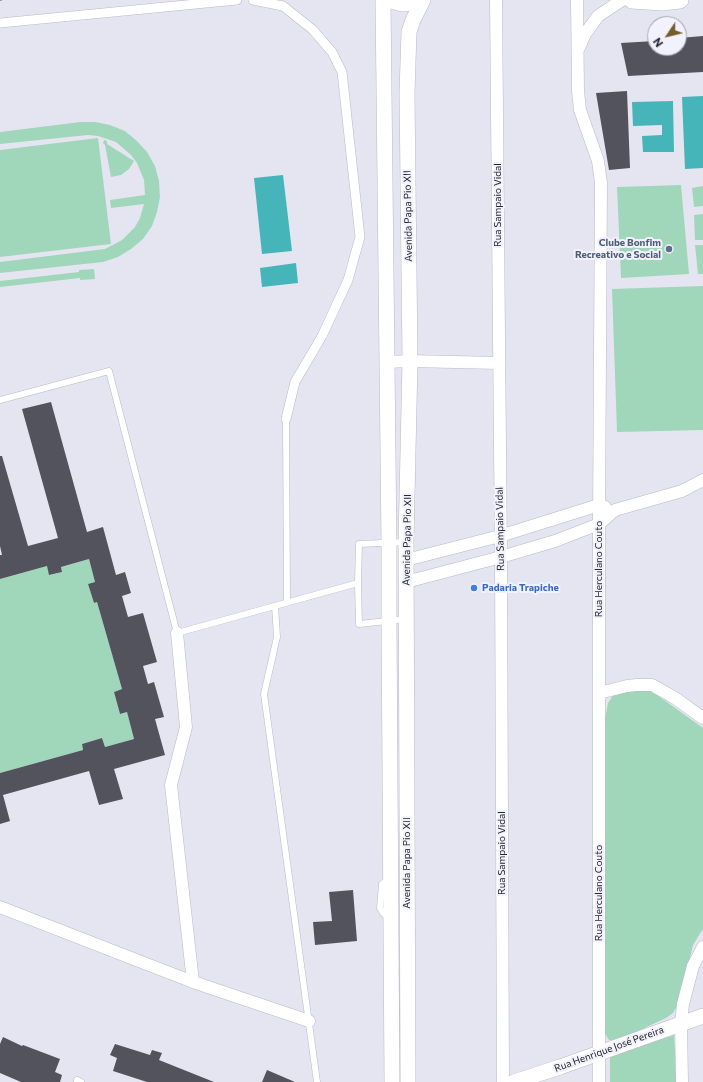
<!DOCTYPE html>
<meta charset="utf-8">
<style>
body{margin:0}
#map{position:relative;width:703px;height:1082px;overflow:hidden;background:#e5e5f1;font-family:Commissioner,sans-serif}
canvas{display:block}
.north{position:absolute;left:647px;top:16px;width:40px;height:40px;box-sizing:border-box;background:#f2f2fe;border:1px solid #a0a1aa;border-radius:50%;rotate:235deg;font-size:11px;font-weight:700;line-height:16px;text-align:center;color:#26272b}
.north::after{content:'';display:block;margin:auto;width:14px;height:18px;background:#745c2d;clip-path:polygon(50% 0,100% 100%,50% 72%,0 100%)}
</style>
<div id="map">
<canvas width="703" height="1082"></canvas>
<div class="north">N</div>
</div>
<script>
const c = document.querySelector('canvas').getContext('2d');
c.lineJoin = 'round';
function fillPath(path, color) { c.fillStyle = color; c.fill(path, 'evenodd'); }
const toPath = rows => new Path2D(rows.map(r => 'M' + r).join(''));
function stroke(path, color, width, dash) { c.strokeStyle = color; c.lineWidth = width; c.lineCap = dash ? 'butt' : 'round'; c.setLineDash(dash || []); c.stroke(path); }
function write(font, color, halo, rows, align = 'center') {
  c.font = font + ' Commissioner,sans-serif'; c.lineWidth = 4; c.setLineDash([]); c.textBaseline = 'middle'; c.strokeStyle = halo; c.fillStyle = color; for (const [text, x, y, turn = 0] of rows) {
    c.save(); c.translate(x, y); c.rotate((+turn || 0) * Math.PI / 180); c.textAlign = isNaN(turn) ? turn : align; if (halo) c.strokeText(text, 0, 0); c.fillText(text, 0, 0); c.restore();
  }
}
const green = toPath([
 [80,122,95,122,110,125,125,131,137,141,147,152,155,166,159,181,160,197,157,212,152,226,143,239,131,249,118,257,103,262,0,273,0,262,105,249,122,240,135,227,140,218,144,204,111,208,110,200,145,195,144,180,137,163,131,155,116,142,98,136,88,135,0,144,0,132],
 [98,138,111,244,0,257,0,150],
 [104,140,107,141,107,144,134,161,129,169,121,175,111,177,105,145,103,143],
 [681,185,689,274,621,278,617,187],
 [703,186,703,206,694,207,692,188],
 [703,214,703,240,695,240,694,215],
 [695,245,703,245,703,274,698,274],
 [94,269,95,279,80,280,80,278,0,287,0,281,79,272,79,270],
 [703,286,703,430,617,432,612,289],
 [89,559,95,582,88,584,94,603,97,602,122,689,114,692,120,714,127,712,134,739,105,747,102,738,82,744,83,750,0,773,0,579,47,566,50,575,62,572,61,567],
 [646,687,703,728,703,929,693,945,679,1003,673,1013,666,1018,619,1040,609,1040,604,1032,605,719,608,703,614,694],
 [674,1035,677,1082,610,1082,610,1055]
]);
const water = toPath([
 [703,96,703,168,685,169,682,97],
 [673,101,674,152,643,152,642,136,662,135,662,125,633,126,632,102],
 [283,175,292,251,262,254,254,178],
 [296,263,298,283,262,287,260,268]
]);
const building = toPath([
 [703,36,703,72,628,76,621,43,655,41,655,48,679,48,679,38],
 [627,91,630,168,609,170,596,93],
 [51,402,87,532,103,527,116,575,125,572,131,593,122,596,128,617,143,613,157,662,143,666,148,684,154,682,164,717,155,719,165,755,114,769,123,799,99,805,89,771,3,795,10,821,0,824,0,773,83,750,82,744,102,738,105,747,134,739,127,712,120,714,114,692,122,689,97,602,94,603,88,584,95,582,89,559,61,567,62,572,49,575,47,566,0,579,0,555,2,555,0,546,0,456,2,456,28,546,58,538,22,409],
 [353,890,357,941,315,945,313,922,332,921,329,892],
 [3,1037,22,1046,23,1045,60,1059,55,1072,62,1075,60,1082,21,1082,0,1073,0,1044],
 [115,1044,150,1055,152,1050,162,1053,159,1060,214,1082,147,1082,113,1071,117,1058,110,1055],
 [267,1070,295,1082,262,1082]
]);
const path = toPath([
 [0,0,2,0]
]);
const service = toPath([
 [0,400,109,371,177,633,358,583],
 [286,419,287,602],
 [275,606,277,637,264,694,317,1082],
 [406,619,359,624,358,583,359,544,406,542],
 [389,919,383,913,380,908,382,884,389,879],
 [77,1082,77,1080,81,1082]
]);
const pedestrian = toPath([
 [253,0,283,6,312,29,332,52,342,72,360,237,348,280,322,336,295,382,286,419],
 [0,23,237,0]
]);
const minor = toPath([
 [496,0,501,557,503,1082],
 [577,0,578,91,580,110,598,161,601,183,599,524,599,1082],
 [579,48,585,34,598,16,622,0],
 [387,362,410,361,499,363],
 [406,560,500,536,599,505,605,507],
 [406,582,501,557,555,541,599,524,615,510,682,491,703,480],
 [177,633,186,727,171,785,193,982],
 [599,693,627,686,637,685,652,685,675,698,703,718],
 [0,907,193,982,309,1021],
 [682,1082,681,1024,683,1004,693,966,703,947]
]);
const tertiary = toPath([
 [383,0,389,544,389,621,392,1082],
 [408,1082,406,542,410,361,407,93,409,32,413,20,423,0],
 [514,1082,560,1067,703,1016]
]);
const secondary = toPath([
 [632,0,662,2,680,0]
]);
const primary = toPath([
 [395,0,403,2,418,0]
]);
const markers = [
 [669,249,4,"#5c6f8a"],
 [474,588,4,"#3f7fe0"]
];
const streetNames = [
 ["Rua Sampaio Vidal",498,205,-90],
 ["Avenida Papa Pio XII",408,216,-91],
 ["Rua Sampaio Vidal",500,529,-91],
 ["Avenida Papa Pio XII",407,540,-89],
 ["Rua Herculano Couto",599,569,-90],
 ["Rua Sampaio Vidal",502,853,-90],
 ["Avenida Papa Pio XII",407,863,-90],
 ["Rua Herculano Couto",599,893,-90],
 ["Rua Henrique José Pereira",609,1049,-20]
];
const serviceNames = [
 ["Clube Bonfim",661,243],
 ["Recreativo e Social",661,255]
];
const shopNames = [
 ["Padaria Trapiche",482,588]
];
fillPath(green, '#a0d7bb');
fillPath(water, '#45b5b9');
fillPath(building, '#53535d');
stroke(service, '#b9b9c4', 7);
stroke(pedestrian, '#b9b9c4', 10);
stroke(minor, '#b9b9c4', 13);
stroke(tertiary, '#b9b9c4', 16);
stroke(secondary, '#b9b9c4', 18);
stroke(primary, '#b9b9c4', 20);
stroke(path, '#9d9da6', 2, [4, 2]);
stroke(service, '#fff', 6);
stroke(pedestrian, '#fff', 9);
stroke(minor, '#fff', 12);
stroke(tertiary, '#fff', 15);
stroke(secondary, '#fff', 17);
stroke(primary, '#fff', 19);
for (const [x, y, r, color] of markers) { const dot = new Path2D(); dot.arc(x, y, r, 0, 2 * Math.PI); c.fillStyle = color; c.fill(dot); stroke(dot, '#f2f2fe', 1.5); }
write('10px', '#26272b', '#f2f2fe', streetNames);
write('bold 10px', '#4e5e75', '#f2f2fe', serviceNames, 'right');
write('bold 10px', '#366cbe', '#f2f2fe', shopNames, 'left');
</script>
